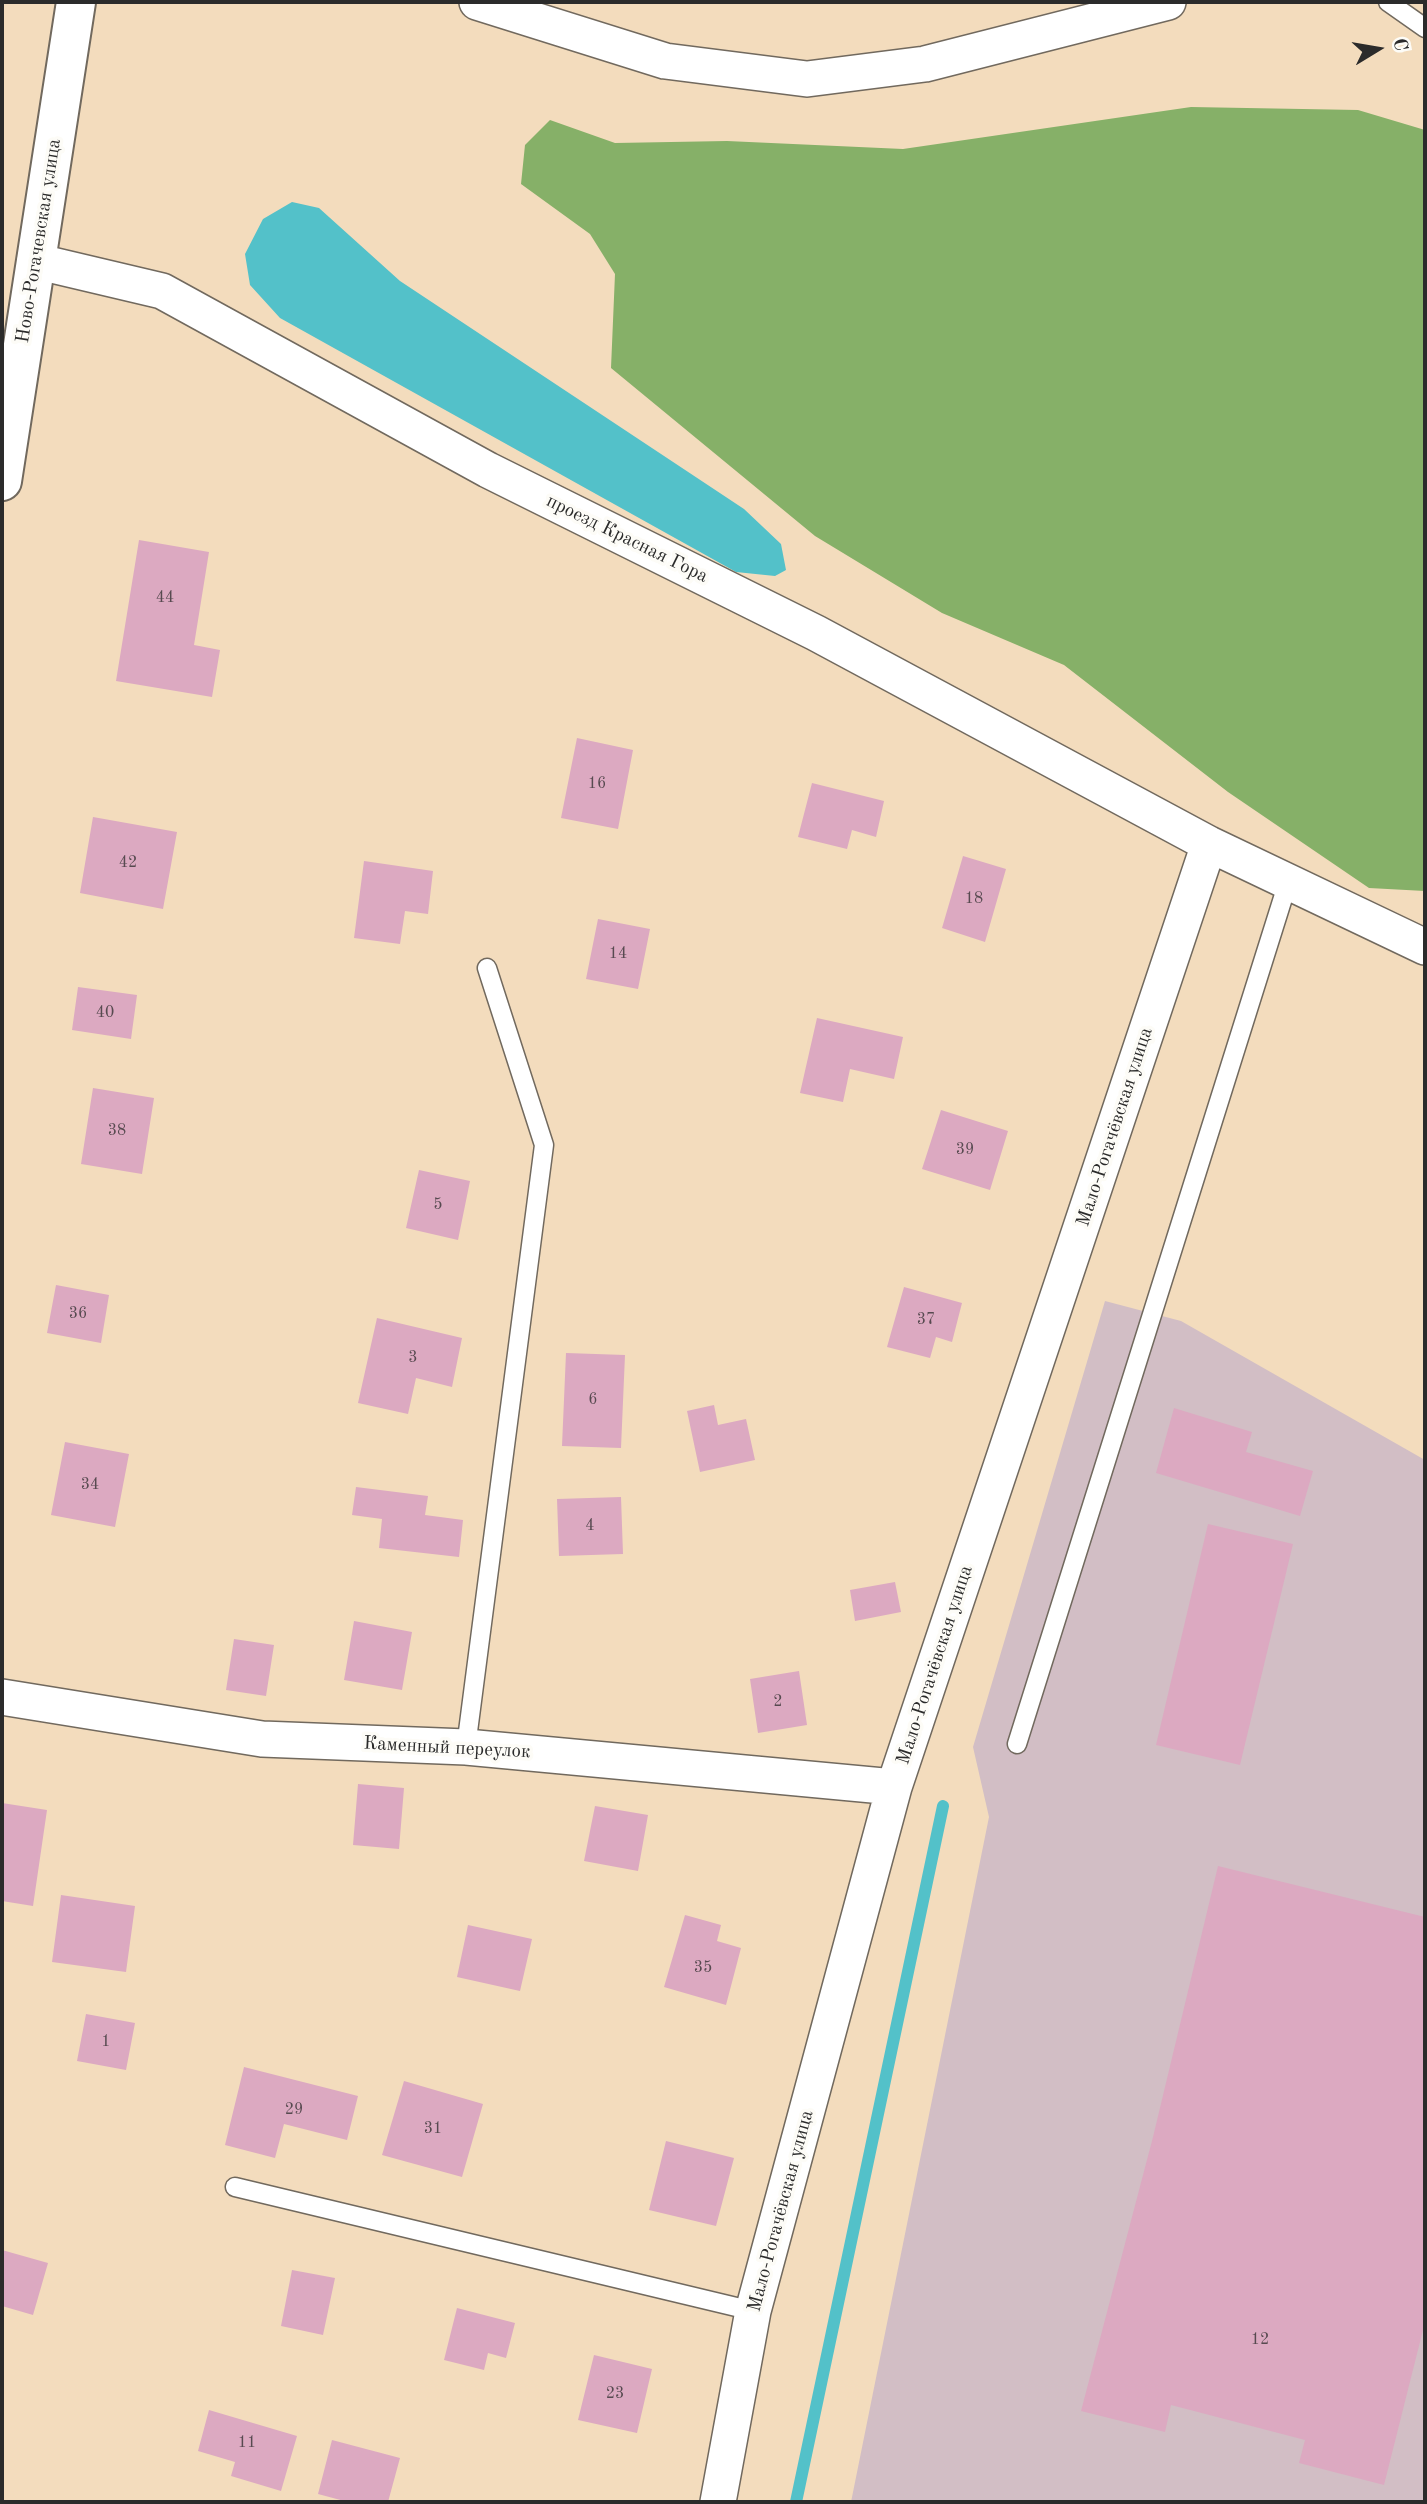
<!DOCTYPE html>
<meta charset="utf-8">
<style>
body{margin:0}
#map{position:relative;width:1427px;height:2504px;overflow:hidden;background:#f3dcbd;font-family:"Old Standard TT",serif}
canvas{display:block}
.frame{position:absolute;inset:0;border:4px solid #2b2b2b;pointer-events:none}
.north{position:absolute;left:1343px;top:14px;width:70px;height:70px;-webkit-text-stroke:5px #fdfcf7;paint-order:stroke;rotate:79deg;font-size:19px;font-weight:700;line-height:28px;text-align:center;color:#2b2b2b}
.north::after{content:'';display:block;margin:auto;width:24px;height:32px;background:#2b2b2b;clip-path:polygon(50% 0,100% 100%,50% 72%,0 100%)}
</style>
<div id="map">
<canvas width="1427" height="2504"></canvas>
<div class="frame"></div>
<div class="north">С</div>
</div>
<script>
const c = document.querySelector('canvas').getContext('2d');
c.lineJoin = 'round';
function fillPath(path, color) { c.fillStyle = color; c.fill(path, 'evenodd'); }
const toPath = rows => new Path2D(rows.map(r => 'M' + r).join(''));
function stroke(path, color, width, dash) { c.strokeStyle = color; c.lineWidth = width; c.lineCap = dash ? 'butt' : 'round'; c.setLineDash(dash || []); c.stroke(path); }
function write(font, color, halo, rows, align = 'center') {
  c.font = font + ' "Old Standard TT",serif'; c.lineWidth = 7; c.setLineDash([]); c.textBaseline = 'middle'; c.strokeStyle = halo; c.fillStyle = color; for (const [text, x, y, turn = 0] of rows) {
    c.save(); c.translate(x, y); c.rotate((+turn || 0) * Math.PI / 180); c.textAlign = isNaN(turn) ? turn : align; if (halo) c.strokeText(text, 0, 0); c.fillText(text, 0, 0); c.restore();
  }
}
const industrial = toPath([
 [1105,1301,1181,1321,1425,1460,1425,2502,851,2502,989,1817,973,1747]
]);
const forest = toPath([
 [1191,107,1358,110,1425,130,1425,891,1369,888,1228,792,1064,665,942,613,815,536,611,368,615,274,590,234,521,184,525,145,550,120,615,143,727,141,903,149]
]);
const water = toPath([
 [292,202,319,208,400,281,744,509,781,544,786,570,775,576,736,572,280,318,250,285,245,254,263,219]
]);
const stream = toPath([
 [796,2502,943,1806]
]);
const building = toPath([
 [139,540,209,552,194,645,220,650,212,697,116,681],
 [577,738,633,750,618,829,561,818],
 [812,783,884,801,876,837,852,830,847,849,798,837],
 [93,817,177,832,163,909,80,893],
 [963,856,1006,869,985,942,942,928],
 [364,861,433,871,428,914,405,911,400,944,354,938],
 [598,919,650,929,638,989,586,979],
 [78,987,137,995,131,1039,72,1030],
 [817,1018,903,1037,894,1079,850,1069,843,1102,800,1093],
 [93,1088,154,1098,142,1174,81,1164],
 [941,1110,1008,1131,990,1190,922,1169],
 [419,1170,470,1181,458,1240,406,1228],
 [56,1285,109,1295,101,1343,47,1333],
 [904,1287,962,1303,952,1342,936,1337,930,1358,887,1347],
 [377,1318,462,1338,452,1387,416,1378,408,1414,358,1403],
 [566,1353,625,1355,621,1448,562,1446],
 [714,1405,718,1425,746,1419,755,1460,700,1472,687,1411],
 [1174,1408,1252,1432,1246,1452,1313,1471,1300,1516,1156,1473],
 [65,1442,129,1454,115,1527,51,1515],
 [356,1487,428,1496,425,1515,463,1520,459,1557,379,1548,382,1519,352,1515],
 [621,1497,623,1554,559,1556,557,1499],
 [1208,1524,1293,1544,1240,1765,1156,1745],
 [895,1582,901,1612,855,1621,850,1590],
 [354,1621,412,1632,402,1690,344,1680],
 [234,1639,274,1645,266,1696,226,1690],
 [799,1671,807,1725,758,1733,750,1679],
 [358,1784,404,1788,399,1849,353,1845],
 [2,1803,47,1810,33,1906,2,1901],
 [595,1806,648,1815,638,1871,584,1861],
 [1218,1866,1425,1917,1425,2322,1384,2485,1299,2463,1305,2440,1171,2405,1165,2432,1081,2411,1153,2137],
 [61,1895,135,1906,126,1972,52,1962],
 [685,1915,721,1925,717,1941,741,1948,726,2005,664,1987],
 [468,1925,532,1939,520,1991,457,1977],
 [86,2014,135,2023,126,2070,77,2061],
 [244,2067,358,2096,347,2140,284,2124,275,2158,225,2145],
 [404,2081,483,2104,462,2177,382,2155],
 [666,2141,734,2158,716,2226,649,2210],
 [2,2250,48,2263,33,2315,2,2306],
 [292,2270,335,2278,323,2335,281,2326],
 [457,2308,515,2323,506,2358,488,2353,484,2370,444,2360],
 [594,2355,652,2369,637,2433,578,2420],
 [209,2410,297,2436,281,2491,231,2476,235,2462,198,2451],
 [332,2440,400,2458,388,2502,348,2502,318,2494]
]);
const service = toPath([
 [1388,2,1425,28],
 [1017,1744,1288,882],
 [466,1747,544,1145,487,968],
 [235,2187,753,2311]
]);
const minor = toPath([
 [477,2,665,61,807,79,925,64,1168,2],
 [35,261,162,291,488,470,816,633,1209,844,1425,947],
 [2,1697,262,1739,466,1747,894,1787],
 [718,2502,753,2311,894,1787,1209,844]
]);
const primary = toPath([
 [2,481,76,2]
]);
const numberNames = [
 ["44",165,598],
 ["16",597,784],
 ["42",128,863],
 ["18",974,899],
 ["14",618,954],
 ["40",105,1013],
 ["38",117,1131],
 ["39",965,1150],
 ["5",438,1205],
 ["36",78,1314],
 ["37",926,1320],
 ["3",413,1358],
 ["6",593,1400],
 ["34",90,1485],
 ["4",590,1526],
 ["2",778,1702],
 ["35",703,1968],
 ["1",106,2042],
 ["29",294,2110],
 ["31",433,2129],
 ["12",1260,2340],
 ["23",615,2394],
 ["11",247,2443]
];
const streetNames = [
 ["Ново-Рогачевская улица",39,241,-81],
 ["проезд Красная Гора",627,539,26],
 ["Мало-Рогачёвская улица",1115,1127,-72],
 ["Мало-Рогачёвская улица",935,1665,-72],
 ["Каменный переулок",447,1748,3],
 ["Мало-Рогачёвская улица",781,2211,-75]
];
fillPath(industrial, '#d2bec5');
fillPath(forest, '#86b068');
fillPath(water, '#53c1c9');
stroke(stream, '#53c1c9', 12);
fillPath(building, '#dca9c1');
stroke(service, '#71695e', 21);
stroke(minor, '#71695e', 38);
stroke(primary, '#71695e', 42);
stroke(service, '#fff', 18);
stroke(minor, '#fff', 35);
stroke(primary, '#fff', 38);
write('16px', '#574a50', null, numberNames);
write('19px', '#2b2b2b', '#fdfcf7', streetNames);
</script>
